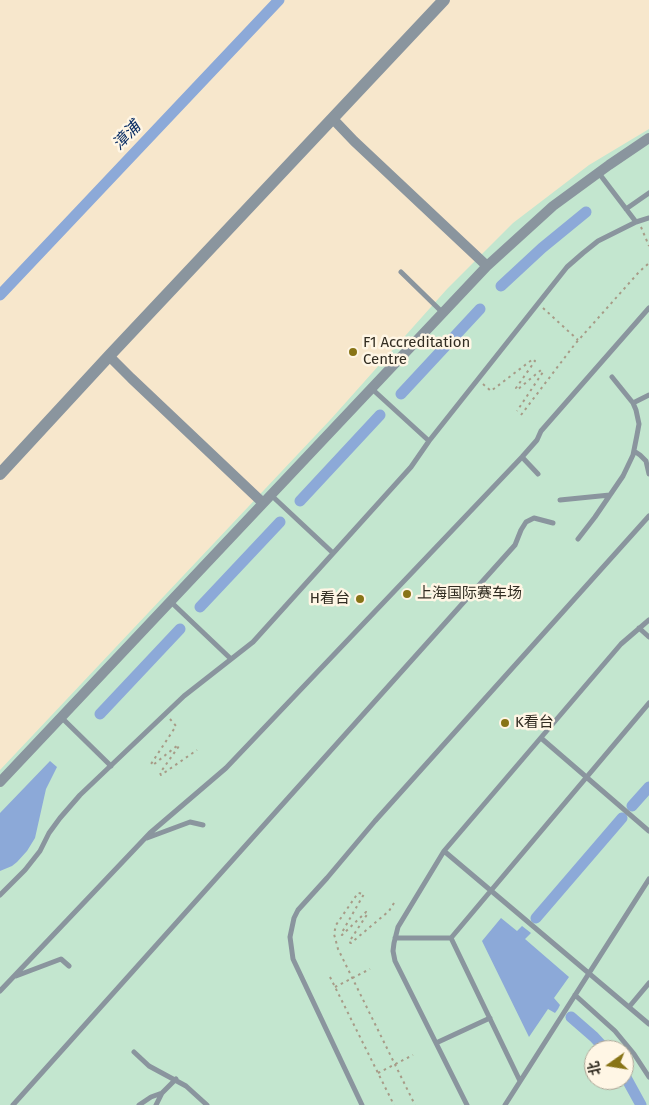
<!DOCTYPE html>
<meta charset="utf-8">
<style>
body{margin:0}
#map{position:relative;width:649px;height:1105px;overflow:hidden;background:#f7e7cc;font-family:"Fira Sans","Noto Sans SC",sans-serif}
canvas{display:block}
.north{position:absolute;left:584px;top:1040px;width:50px;height:50px;box-sizing:border-box;background:#fff6e5;border:1px solid #ada697;border-radius:50%;rotate:257deg;font-size:14px;font-weight:700;line-height:20px;text-align:center;color:#322d22}
.north::after{content:'';display:block;margin:auto;width:18px;height:22px;background:#887416;clip-path:polygon(50% 0,100% 100%,50% 72%,0 100%)}
</style>
<div id="map">
<canvas width="649" height="1105"></canvas>
<div class="north">北</div>
</div>
<script>
const c = document.querySelector('canvas').getContext('2d');
c.lineJoin = 'round';
function fillPath(path, color) { c.fillStyle = color; c.fill(path, 'evenodd'); }
const toPath = rows => new Path2D(rows.map(r => 'M' + r).join(''));
function stroke(path, color, width, dash) { c.strokeStyle = color; c.lineWidth = width; c.lineCap = dash ? 'butt' : 'round'; c.setLineDash(dash || []); c.stroke(path); }
function write(font, color, halo, rows, align = 'center') {
  c.font = font + ' "Fira Sans","Noto Sans SC",sans-serif'; c.lineWidth = 5; c.setLineDash([]); c.textBaseline = 'middle'; c.strokeStyle = halo; c.fillStyle = color; for (const [text, x, y, turn = 0] of rows) {
    c.save(); c.translate(x, y); c.rotate((+turn || 0) * Math.PI / 180); c.textAlign = isNaN(turn) ? turn : align; if (halo) c.strokeText(text, 0, 0); c.fillText(text, 0, 0); c.restore();
  }
}
const green = toPath([
 [649,129,649,1105,0,1105,0,770,331,419,447,289,513,223,589,165],
 [594,1050,624,1050,624,1080,594,1080]
]);
const water = toPath([
 [50,761,57,767,46,789,35,838,27,851,17,862,12,866,0,871,0,813],
 [501,918,517,931,522,926,531,933,525,939,569,977,554,998,560,1005,558,1009,555,1013,548,1009,529,1037,482,941]
]);
const canal = toPath([
 [501,286,542,248,586,212],
 [0,295,279,0],
 [401,394,480,309],
 [300,501,380,415],
 [200,607,280,522],
 [100,714,180,629],
 [632,806,649,787],
 [536,918,622,818],
 [571,1017,594,1037,606,1050],
 [624,1074,641,1105]
]);
const path = toPath([
 [641,227,649,246],
 [543,308,578,340],
 [483,384,491,391,533,359,535,361,516,388,517,390,541,370,543,372,517,411],
 [521,415,575,344,639,272,649,263],
 [170,719,176,726,151,764,153,765,178,745,179,746,160,773,161,775,197,750],
 [394,903,389,911,351,943,349,942,368,913,366,912,342,935,341,934,364,894,358,893,336,925,334,934,338,949,415,1105],
 [330,977,394,1105],
 [335,987,370,969],
 [378,1073,413,1055]
]);
const service = toPath([
 [598,172,636,222],
 [626,209,649,193],
 [401,272,442,312],
 [371,388,429,441],
 [633,403,649,395],
 [634,451,640,455,646,461,649,474],
 [522,457,538,474],
 [271,495,333,553],
 [560,500,610,495],
 [578,539,595,517,623,476,633,455,637,435,639,424,636,410,633,403,612,377],
 [171,602,231,659],
 [639,628,649,637],
 [62,718,111,766],
 [541,738,649,831],
 [147,838,190,822,203,825],
 [444,851,649,1024],
 [0,895,25,870,40,851,49,833,60,818,80,795,184,696,253,642,411,467,429,441,567,267,583,253,598,241,636,222,649,218],
 [395,938,451,938],
 [16,976,61,959,69,966],
 [0,991,150,833,226,768,522,457,537,440,541,431,649,308],
 [575,995,615,1031,634,1054,649,1077],
 [629,1007,649,983],
 [436,1043,490,1018],
 [134,1052,149,1066,186,1086,207,1105],
 [520,1081,451,938,649,703],
 [13,1105,515,545,521,530,526,522,534,518,553,523],
 [139,1105,151,1097,162,1093,176,1079],
 [156,1105,162,1093],
 [362,1105,293,959,290,937,294,918,298,910,327,878,375,821,649,516],
 [467,1105,395,961,393,951,394,943,398,927,444,851,621,644,649,620],
 [505,1105,649,879]
]);
const minor = toPath([
 [333,119,354,141,487,266],
 [109,356,131,378,263,503],
 [0,782,487,266,553,206,609,165,649,138]
]);
const tertiary = toPath([
 [0,474,109,356,444,0]
]);
const markers = [
 [353,352,5,"#887416"],
 [407,594,5,"#887416"],
 [360,599,5,"#887416"],
 [505,723,5,"#887416"]
];
const poiNames = [
 ["F1 Accreditation",363,343],
 ["Centre",363,360],
 ["上海国际赛车场",417,594],
 ["H看台",350,599,"right"],
 ["K看台",515,723]
];
const waterNames = [
 ["漳浦",127,136,-47]
];
fillPath(green, '#c3e6cf');
fillPath(water, '#8ca9d8');
stroke(canal, '#8ca9d8', 11);
stroke(path, '#a79b87', 2, [2.5, 4]);
stroke(service, '#8a959e', 5);
stroke(minor, '#8a959e', 10);
stroke(tertiary, '#8a959e', 12);
for (const [x, y, r, color] of markers) { const dot = new Path2D(); dot.arc(x, y, r, 0, 2 * Math.PI); c.fillStyle = color; c.fill(dot); stroke(dot, '#fff6e5', 2); }
write('15px', '#322d22', '#fff6e5', poiNames, 'left');
write('italic 16px', '#0a2e65', '#fff6e5', waterNames);
</script>
